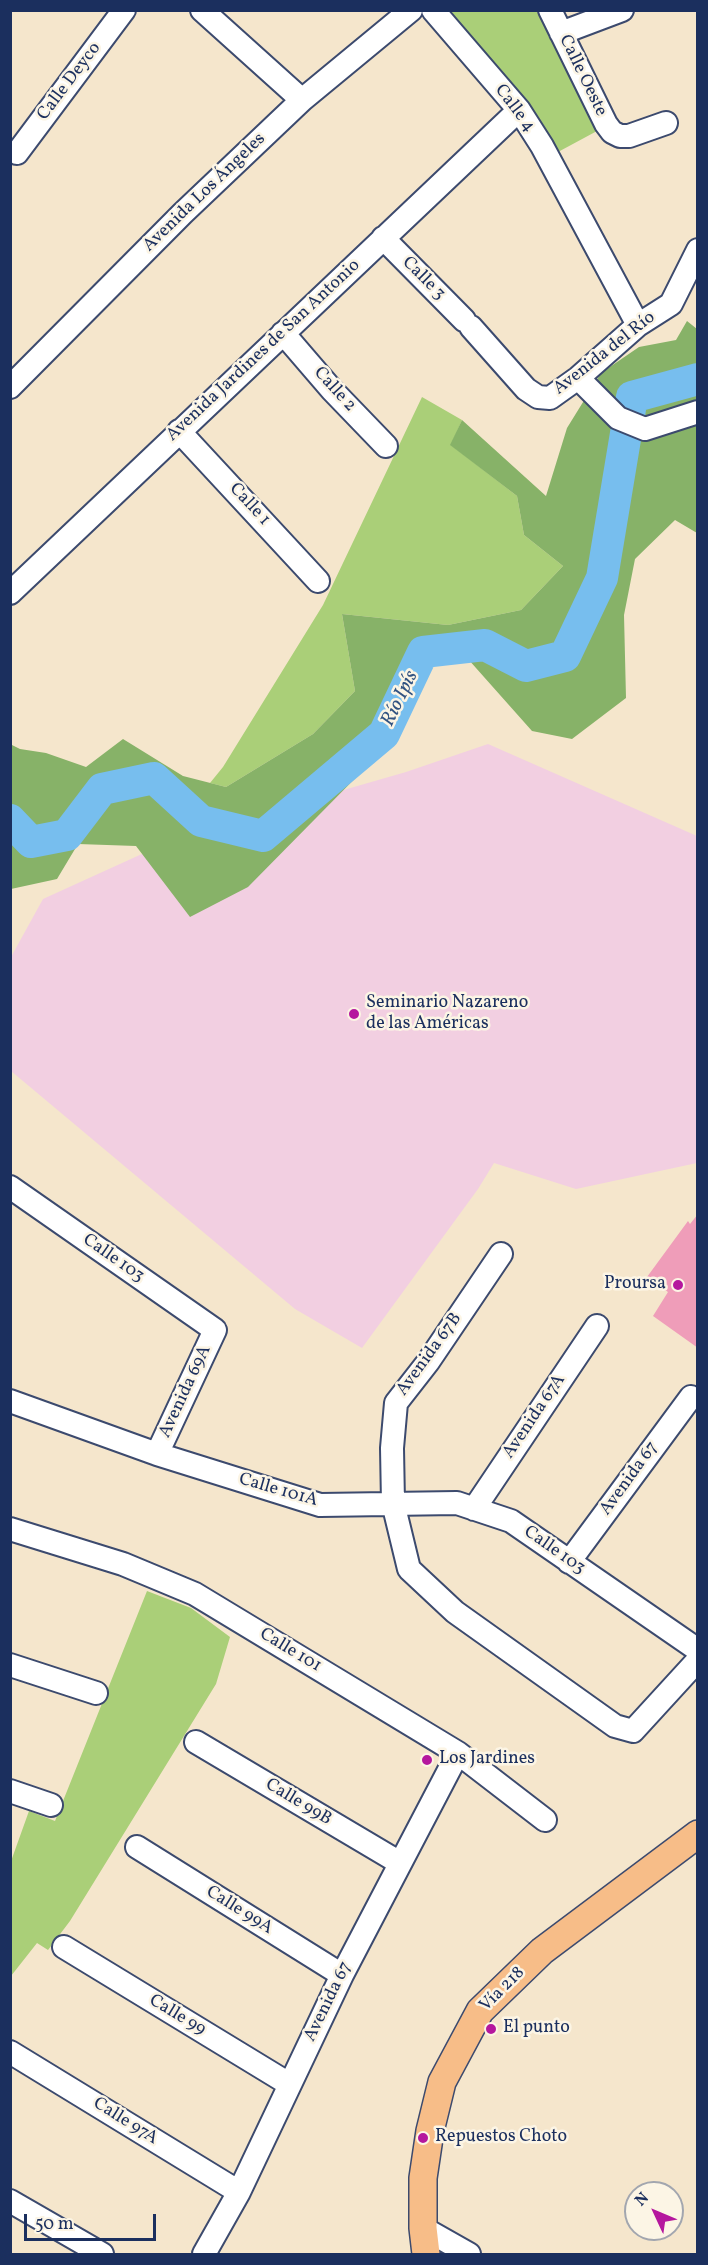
<!DOCTYPE html>
<meta charset="utf-8">
<style>
body{margin:0}
#map{position:relative;width:708px;height:2265px;overflow:hidden;background:#f5e6cc;font-family:Vollkorn,serif}
canvas{display:block}
.frame{position:absolute;inset:0;border:12px solid #1b2f5e;pointer-events:none}
.north{position:absolute;left:624px;top:2181px;width:60px;height:60px;box-sizing:border-box;background:#fcf5e5;border:2px solid #a2a6af;border-radius:50%;rotate:314deg;font-size:16px;font-weight:700;line-height:24px;text-align:center;color:#1b2f5e}
.north::after{content:'';display:block;margin:auto;width:21px;height:27px;background:#b5179e;clip-path:polygon(50% 0,100% 100%,50% 72%,0 100%)}
.scale{position:absolute;left:24px;top:2214px;width:132px;height:27px;box-sizing:border-box;border:3px solid #1b2f5e;border-top:0;padding-left:8px;font-size:18px;line-height:21px;white-space:nowrap;color:#1b2f5e;-webkit-text-stroke:4px #fcf5e5;paint-order:stroke}
</style>
<div id="map">
<canvas width="708" height="2265"></canvas>
<div class="frame"></div>
<div class="north">N</div>
<div class="scale">50 m</div>
</div>
<script>
const c = document.querySelector('canvas').getContext('2d');
c.lineJoin = 'round';
function fillPath(path, color) { c.fillStyle = color; c.fill(path, 'evenodd'); }
const toPath = rows => new Path2D(rows.map(r => 'M' + r).join(''));
function stroke(path, color, width, dash) { c.strokeStyle = color; c.lineWidth = width; c.lineCap = dash ? 'butt' : 'round'; c.setLineDash(dash || []); c.stroke(path); }
function write(font, color, halo, rows, align = 'center') {
  c.font = font + ' Vollkorn,serif'; c.lineWidth = 5; c.setLineDash([]); c.textBaseline = 'middle'; c.strokeStyle = halo; c.fillStyle = color; for (const [text, x, y, turn = 0] of rows) {
    c.save(); c.translate(x, y); c.rotate((+turn || 0) * Math.PI / 180); c.textAlign = isNaN(turn) ? turn : align; if (halo) c.strokeText(text, 0, 0); c.fillText(text, 0, 0); c.restore();
  }
}
const built = toPath([
 [488,744,697,836,697,1163,576,1189,494,1163,478,1189,362,1348,295,1309,11,1071,11,957,43,899,177,838,406,772]
]);
const green = toPath([
 [443,11,538,11,597,131,558,152,512,87],
 [422,397,462,420,451,445,517,496,524,535,563,566,521,610,448,625,342,614,355,691,313,734,226,787,210,783,223,767,323,605],
 [147,1591,191,1608,230,1637,216,1684,70,1921,48,1950,37,1943,11,1976,10,1864,29,1811,55,1821]
]);
const forest = toPath([
 [687,321,697,329,697,533,675,520,635,559,624,615,626,698,572,739,532,731,468,659,432,658,384,749,248,887,190,917,136,846,78,844,57,879,11,889,10,744,20,749,46,753,86,767,123,739,183,776,226,787,313,734,355,691,342,614,448,625,521,610,563,566,524,535,517,496,450,445,462,420,546,496,567,428,601,373,639,347,676,340]
]);
const river = toPath([
 [10,820,31,842,67,835,102,789,154,778,201,821,263,836,384,734,423,652,485,645,526,666,565,656,602,578,632,397,698,379]
]);
const building = toPath([
 [698,1214,698,1348,653,1316,668,1292,647,1277,688,1221,690,1224]
]);
const minor = toPath([
 [202,10,302,100],
 [433,10,519,110,542,146,638,325],
 [550,10,606,124,612,132,620,136,629,136,666,123],
 [561,33,622,10],
 [17,153,124,10],
 [383,238,464,320],
 [471,327,526,389,538,397,550,398,578,378,638,325,671,304,698,250],
 [283,333,332,390,386,446],
 [578,378,618,418,645,429,698,412],
 [10,387,183,213,302,100,411,10],
 [179,431,318,581],
 [10,593,519,110],
 [10,1187,215,1330,157,1454],
 [501,1254,428,1362,396,1403,392,1448,393,1503,409,1569,455,1612,615,1726,633,1731,698,1660],
 [10,1401,157,1454,320,1505,457,1503,511,1521,698,1650],
 [474,1509,597,1326],
 [10,1529,123,1564,195,1594,458,1753,545,1820],
 [569,1562,691,1397],
 [10,1665,96,1693],
 [196,1742,400,1863],
 [10,1791,51,1805],
 [137,1847,342,1975],
 [64,1947,289,2084],
 [10,2052,239,2192],
 [10,2201,102,2254],
 [423,2228,469,2254],
 [204,2254,239,2192,342,1975,458,1753]
]);
const major = toPath([
 [426,2254,423,2228,423,2178,430,2131,442,2082,480,2011,542,1951,698,1834]
]);
const markers = [
 [354,1014,6,"#b5179e"],
 [678,1285,6,"#b5179e"],
 [427,1760,6,"#b5179e"],
 [491,2029,6,"#b5179e"],
 [423,2138,6,"#b5179e"]
];
const streetNames = [
 ["Calle Oeste",582,76,64],
 ["Calle Deyco",70,82,-53],
 ["Calle 4",514,109,53],
 ["Avenida Los Ángeles",205,193,-44],
 ["Calle 3",423,279,45],
 ["Avenida Jardines de San Antonio",264,351,-43],
 ["Avenida del Río",605,354,-38],
 ["Calle 2",334,390,48],
 ["Calle 1",249,505,47],
 ["Calle 103",113,1259,35],
 ["Avenida 67B",430,1355,-54],
 ["Avenida 69A",186,1392,-65],
 ["Avenida 67A",535,1417,-56],
 ["Avenida 67",630,1479,-54],
 ["Calle 101A",278,1491,16],
 ["Calle 103",554,1551,35],
 ["Calle 101",290,1651,31],
 ["Calle 99B",298,1803,31],
 ["Calle 99A",239,1911,32],
 ["Vía 218",503,1990,-45],
 ["Avenida 67",329,2002,-64],
 ["Calle 99",177,2016,31],
 ["Calle 97A",125,2122,32]
];
const poiNames = [
 ["Seminario Nazareno",366,1004],
 ["de las Américas",366,1025],
 ["Proursa",666,1285,"right"],
 ["Los Jardines",439,1760],
 ["El punto",503,2029],
 ["Repuestos Choto",435,2138]
];
const waterNames = [
 ["Río Ipís",401,699,-64]
];
fillPath(built, '#f2cfe1');
fillPath(green, '#aacf78');
fillPath(forest, '#87b268');
stroke(river, '#77beee', 32);
fillPath(building, '#ef9db9');
stroke(minor, '#3c4a6e', 26);
stroke(major, '#3c4a6e', 30);
stroke(minor, '#fff', 22);
stroke(major, '#f7bd88', 27);
for (const [x, y, r, color] of markers) { const dot = new Path2D(); dot.arc(x, y, r, 0, 2 * Math.PI); c.fillStyle = color; c.fill(dot); stroke(dot, '#fcf5e5', 2); }
write('18px', '#1b2f5e', '#fcf5e5', streetNames);
write('18px', '#1b2f5e', '#fcf5e5', poiNames, 'left');
write('italic 20px', '#325382', '#fcf5e5', waterNames);
</script>
